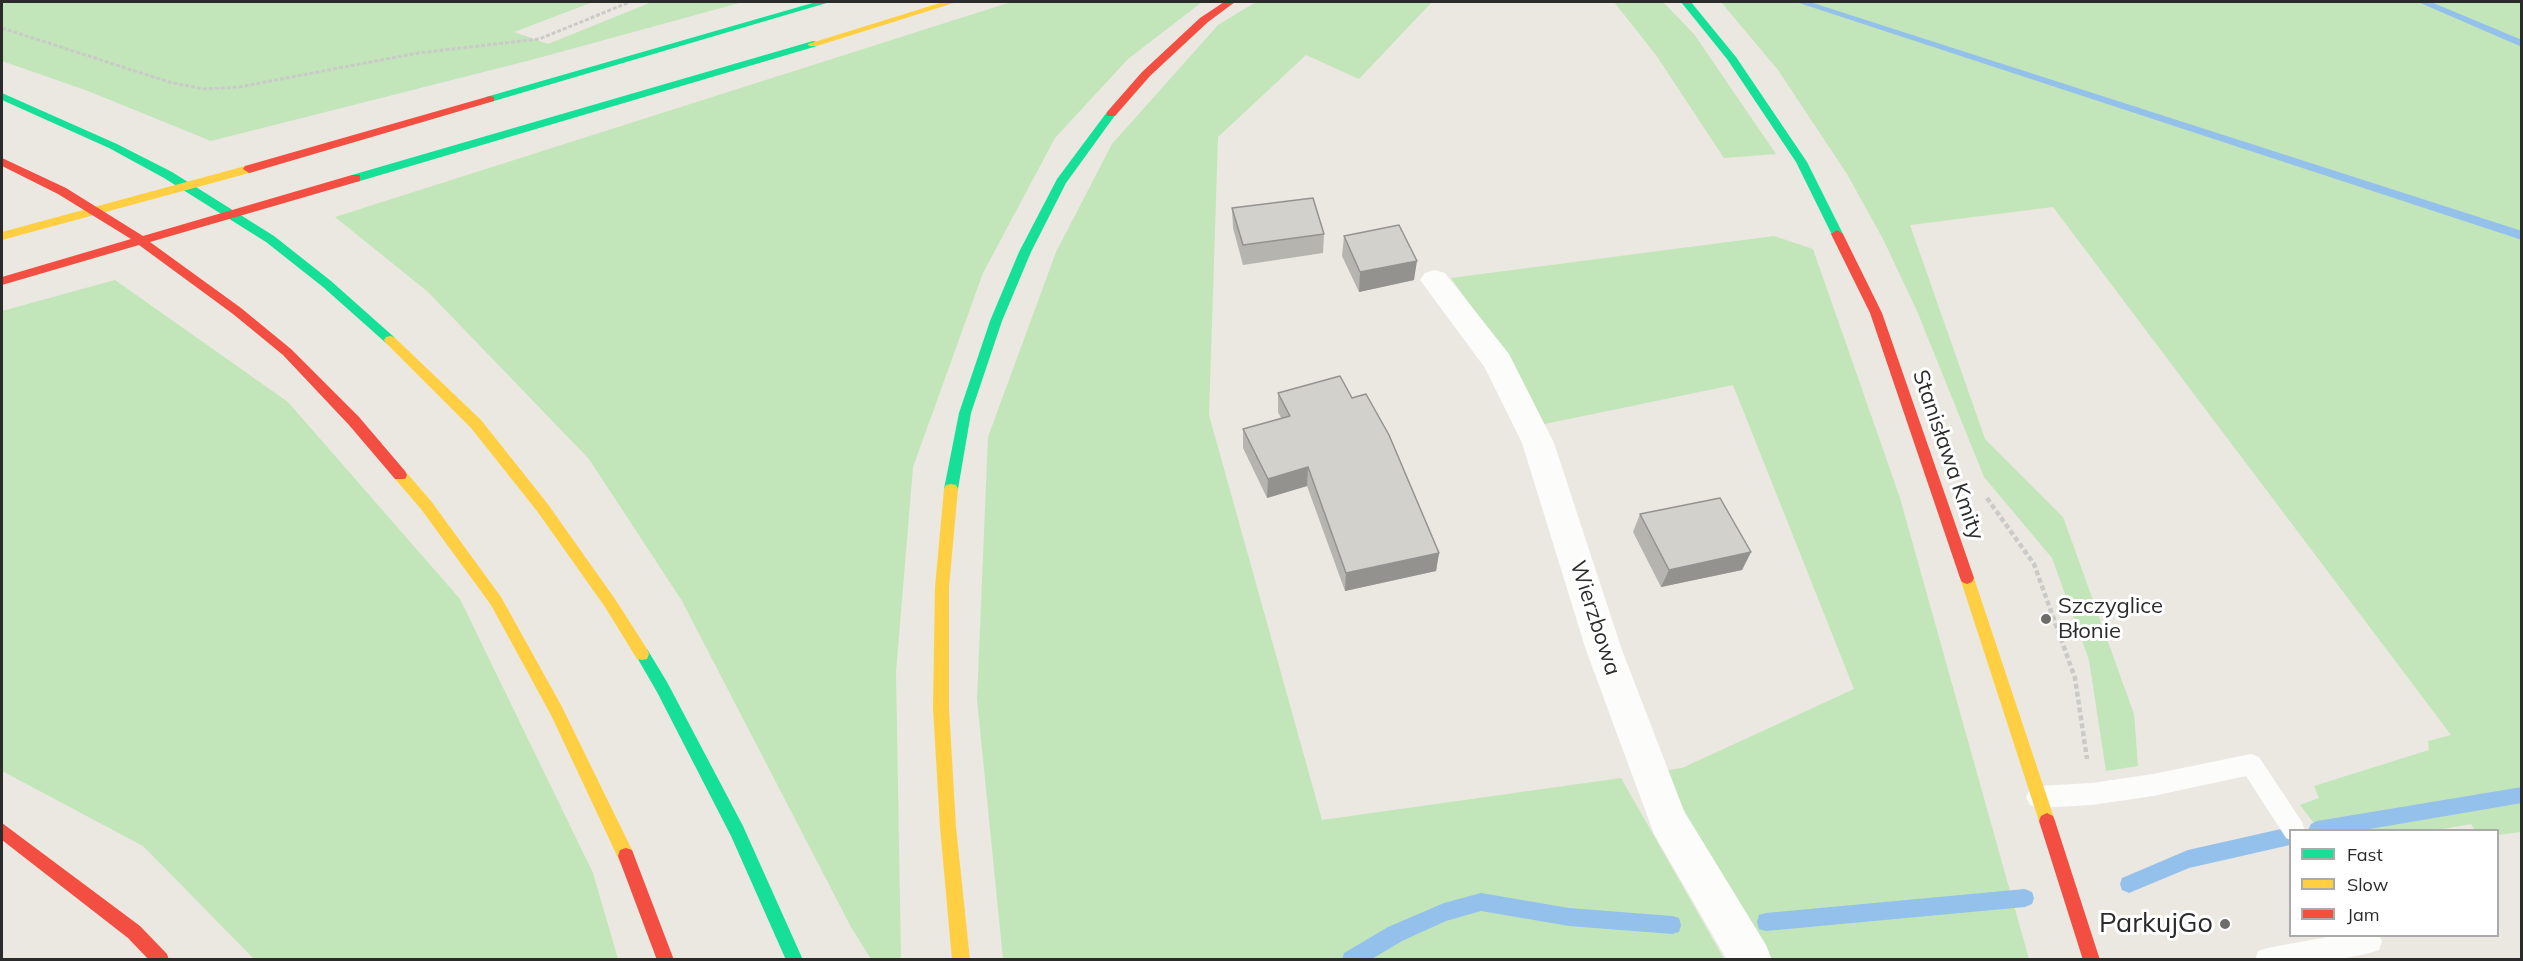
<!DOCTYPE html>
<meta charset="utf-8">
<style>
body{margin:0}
#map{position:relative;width:2523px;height:961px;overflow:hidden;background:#eae8e0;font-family:Mulish,sans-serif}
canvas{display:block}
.frame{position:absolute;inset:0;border:3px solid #2b2b2b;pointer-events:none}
.legend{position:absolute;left:2289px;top:829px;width:210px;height:108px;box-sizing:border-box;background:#fff;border:2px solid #aaa;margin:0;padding:8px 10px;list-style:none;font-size:18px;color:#2b2b2b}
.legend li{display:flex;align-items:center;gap:12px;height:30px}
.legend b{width:30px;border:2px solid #aaa}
</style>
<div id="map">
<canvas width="2523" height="961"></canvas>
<div class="frame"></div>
<ul class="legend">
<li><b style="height:8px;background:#16e098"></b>Fast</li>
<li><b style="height:8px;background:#ffcf43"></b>Slow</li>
<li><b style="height:8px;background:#f24e42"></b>Jam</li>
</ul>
</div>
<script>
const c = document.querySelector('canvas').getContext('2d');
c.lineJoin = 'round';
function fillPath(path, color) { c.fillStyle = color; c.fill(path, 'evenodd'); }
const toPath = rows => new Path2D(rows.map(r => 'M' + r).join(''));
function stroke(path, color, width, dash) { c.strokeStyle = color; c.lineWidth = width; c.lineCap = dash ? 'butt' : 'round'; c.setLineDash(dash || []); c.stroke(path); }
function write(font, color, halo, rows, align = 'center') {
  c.font = font + ' Mulish,sans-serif'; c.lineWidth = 6; c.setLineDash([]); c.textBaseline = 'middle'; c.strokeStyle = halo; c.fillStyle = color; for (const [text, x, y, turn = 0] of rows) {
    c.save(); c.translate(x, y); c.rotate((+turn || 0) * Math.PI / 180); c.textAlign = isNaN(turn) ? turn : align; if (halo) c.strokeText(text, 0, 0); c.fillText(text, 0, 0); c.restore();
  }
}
const green = toPath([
 [2,2,593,2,514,32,548,44,652,2,743,2,531,60,211,141,88,91,2,61],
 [1011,2,1202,2,1128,59,1055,138,983,273,913,467,896,672,901,959,871,959,851,927,682,601,589,459,428,292,335,217],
 [1256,2,1432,2,1359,79,1306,55,1218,137,1209,415,1322,820,1621,778,1724,959,1003,959,977,699,988,437,1056,252,1112,144,1218,25],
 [1614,2,1663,2,1694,34,1776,154,1724,158,1656,55],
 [1721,2,2521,2,2521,832,2498,835,2498,830,2475,830,2471,824,2437,830,2319,830,2300,805,2319,798,2314,786,2429,750,2428,741,2451,735,2053,207,1910,225,1985,439,2063,517,2134,714,2138,766,2106,771,2089,660,2052,558,1984,477,1917,311,1883,239,1847,174,1778,70],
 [1774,236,1813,249,1900,498,2029,959,1764,959,1662,771,1682,768,1854,689,1733,385,1540,425,1506,355,1451,278],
 [115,280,288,402,460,599,593,873,618,959,254,959,143,846,2,771,2,311]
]);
const stream = toPath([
 [1796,2,1810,2,2522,231,2522,240,1796,2],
 [2418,2,2431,2,2522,40,2522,47,2418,2],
 [2522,787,2522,803,2364,830,2308,830,2311,824,2317,821,2522,787],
 [2290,827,2297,830,2290,830,2290,845,2189,868,2129,893,2122,890,2120,884,2122,878,2188,850,2290,827],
 [2025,889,2032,892,2034,898,2032,904,2025,907,1766,931,1759,929,1757,922,1759,915,1766,913,2025,889],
 [1481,893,1569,908,1672,916,1679,918,1681,925,1679,932,1672,934,1569,926,1481,911,1446,921,1402,941,1370,960,1342,960,1344,953,1388,927,1444,903,1481,893]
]);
const pathFar1 = toPath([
 [2,28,169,82,203,89,239,87,418,53,539,39,630,2]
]);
const path = toPath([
 [1987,498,2034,564,2075,678,2087,759]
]);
const lane = toPath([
 [2251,754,2259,757,2302,822,2305,830,2290,830,2290,840,2286,838,2246,776,2153,796,2092,805,2038,808,2030,805,2026,797,2030,789,2038,786,2092,783,2153,774,2251,754],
 [2333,936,2380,936,2382,941,2379,950,2370,953,2337,960,2255,960,2258,951,2267,948,2333,936]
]);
const street = toPath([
 [1435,270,1445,273,1509,354,1554,443,1622,650,1684,811,1766,945,1772,960,1727,960,1654,834,1586,650,1522,443,1485,368,1420,280,1425,273,1435,270]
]);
const fast = toPath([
 [816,2,830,2,494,101,490,102,485,99,486,97,816,2],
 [1681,2,1691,2,1736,57,1807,162,1843,234,1841,237,1833,237,1796,162,1727,59,1681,2],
 [813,41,817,42,817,46,360,181,356,182,350,178,352,175,813,41],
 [2,93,117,144,172,172,274,236,331,281,394,337,396,340,394,343,386,343,323,287,266,242,164,178,109,148,2,100,2,93],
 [1111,111,1116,114,1066,183,1031,252,1002,321,971,413,958,489,956,493,951,494,946,493,944,489,959,413,990,321,1019,252,1057,179,1107,112,1111,111],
 [642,648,647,649,667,682,743,826,803,960,786,960,731,836,657,692,635,654,637,649,642,648]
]);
const slow = toPath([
 [943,2,957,2,817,46,809,46,808,44,943,2],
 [249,165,255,169,253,172,2,240,2,232,249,165],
 [390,336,394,337,481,420,547,503,615,599,647,649,649,654,647,659,642,660,637,659,605,607,537,511,471,428,386,343,384,340,386,337,390,336],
 [400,470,405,471,431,501,501,597,561,705,632,850,634,856,632,862,626,864,620,862,551,715,491,605,421,509,395,479,393,475,395,471,400,470],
 [951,484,956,485,958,489,949,587,949,708,956,827,970,960,952,960,940,827,933,708,935,587,944,489,946,485,951,484],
 [1967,572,1972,574,1974,578,2055,821,2053,826,2047,829,2041,826,2039,821,1960,578,1962,574,1967,572]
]);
const jam = toPath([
 [1224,2,1235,2,1208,22,1150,76,1115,116,1107,116,1107,112,1142,72,1200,18,1224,2],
 [490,96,494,97,494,101,253,172,249,173,243,169,245,166,490,96],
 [2,158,66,188,143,236,352,175,360,175,360,181,150,242,241,308,291,349,359,417,405,471,407,475,405,479,395,479,349,425,283,355,233,314,139,245,2,285,2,277,131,239,58,194,2,166,2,158],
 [1837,230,1843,234,1882,313,1974,578,1972,582,1967,584,1962,582,1960,578,1870,313,1831,234,1837,230],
 [2047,813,2053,816,2055,821,2100,960,2083,960,2039,821,2041,816,2047,813],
 [2,823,140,926,167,954,169,960,149,960,128,938,2,840,2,823],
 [626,848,632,850,674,960,657,960,618,856,620,850,626,848]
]);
const wall = toPath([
 [1232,208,1324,234,1323,253,1243,265,1233,228],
 [1344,236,1414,280,1359,292,1342,256],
 [1278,393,1439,553,1436,571,1345,591,1307,486,1267,498,1243,448,1243,429,1281,418,1278,412],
 [1640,514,1751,552,1742,570,1661,587,1633,532]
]);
const shadedWall = toPath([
 [1417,261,1414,280,1359,292,1360,272],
 [1308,467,1307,486,1267,498,1268,479],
 [1751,552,1742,570,1661,587,1669,570],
 [1439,553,1436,571,1345,591,1346,573]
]);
const building = toPath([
 [1313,198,1324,234,1243,245,1232,208,1313,198],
 [1399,225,1417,261,1360,272,1344,236,1399,225],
 [1340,376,1352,398,1366,394,1389,435,1439,553,1346,573,1308,467,1268,479,1243,429,1290,416,1278,393,1340,376],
 [1720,498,1751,552,1669,570,1640,514,1720,498]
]);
const markers = [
 [2046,619,6,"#6e6d6a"],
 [2225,924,6,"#6e6d6a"]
];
const streetNames = [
 ["Stanisława Kmity",1948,455,71],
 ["Wierzbowa",1595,618,72]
];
const poiNames = [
 ["Szczyglice",2058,606],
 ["Błonie",2058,631]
];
const nearPoinames = [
 ["ParkujGo",2213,924]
];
fillPath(green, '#c2e6b9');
fillPath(stream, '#94c1eb');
stroke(pathFar1, '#cacac8', 3, [4, 2]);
stroke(path, '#cacac8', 4.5, [5, 3]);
fillPath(lane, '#fcfcfa');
fillPath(street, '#fcfcfa');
fillPath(fast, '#16e098');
fillPath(slow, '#ffcf43');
fillPath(jam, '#f24e42');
fillPath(wall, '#b5b4af');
fillPath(shadedWall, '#94928f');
fillPath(building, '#d3d1cc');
stroke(building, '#94928f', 1.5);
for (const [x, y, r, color] of markers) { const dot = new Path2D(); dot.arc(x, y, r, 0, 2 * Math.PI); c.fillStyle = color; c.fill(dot); stroke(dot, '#fff', 2); }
write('22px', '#2b2b2b', '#fff', streetNames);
write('22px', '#2b2b2b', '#fff', poiNames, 'left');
write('27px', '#2b2b2b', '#fff', nearPoinames, 'right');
</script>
